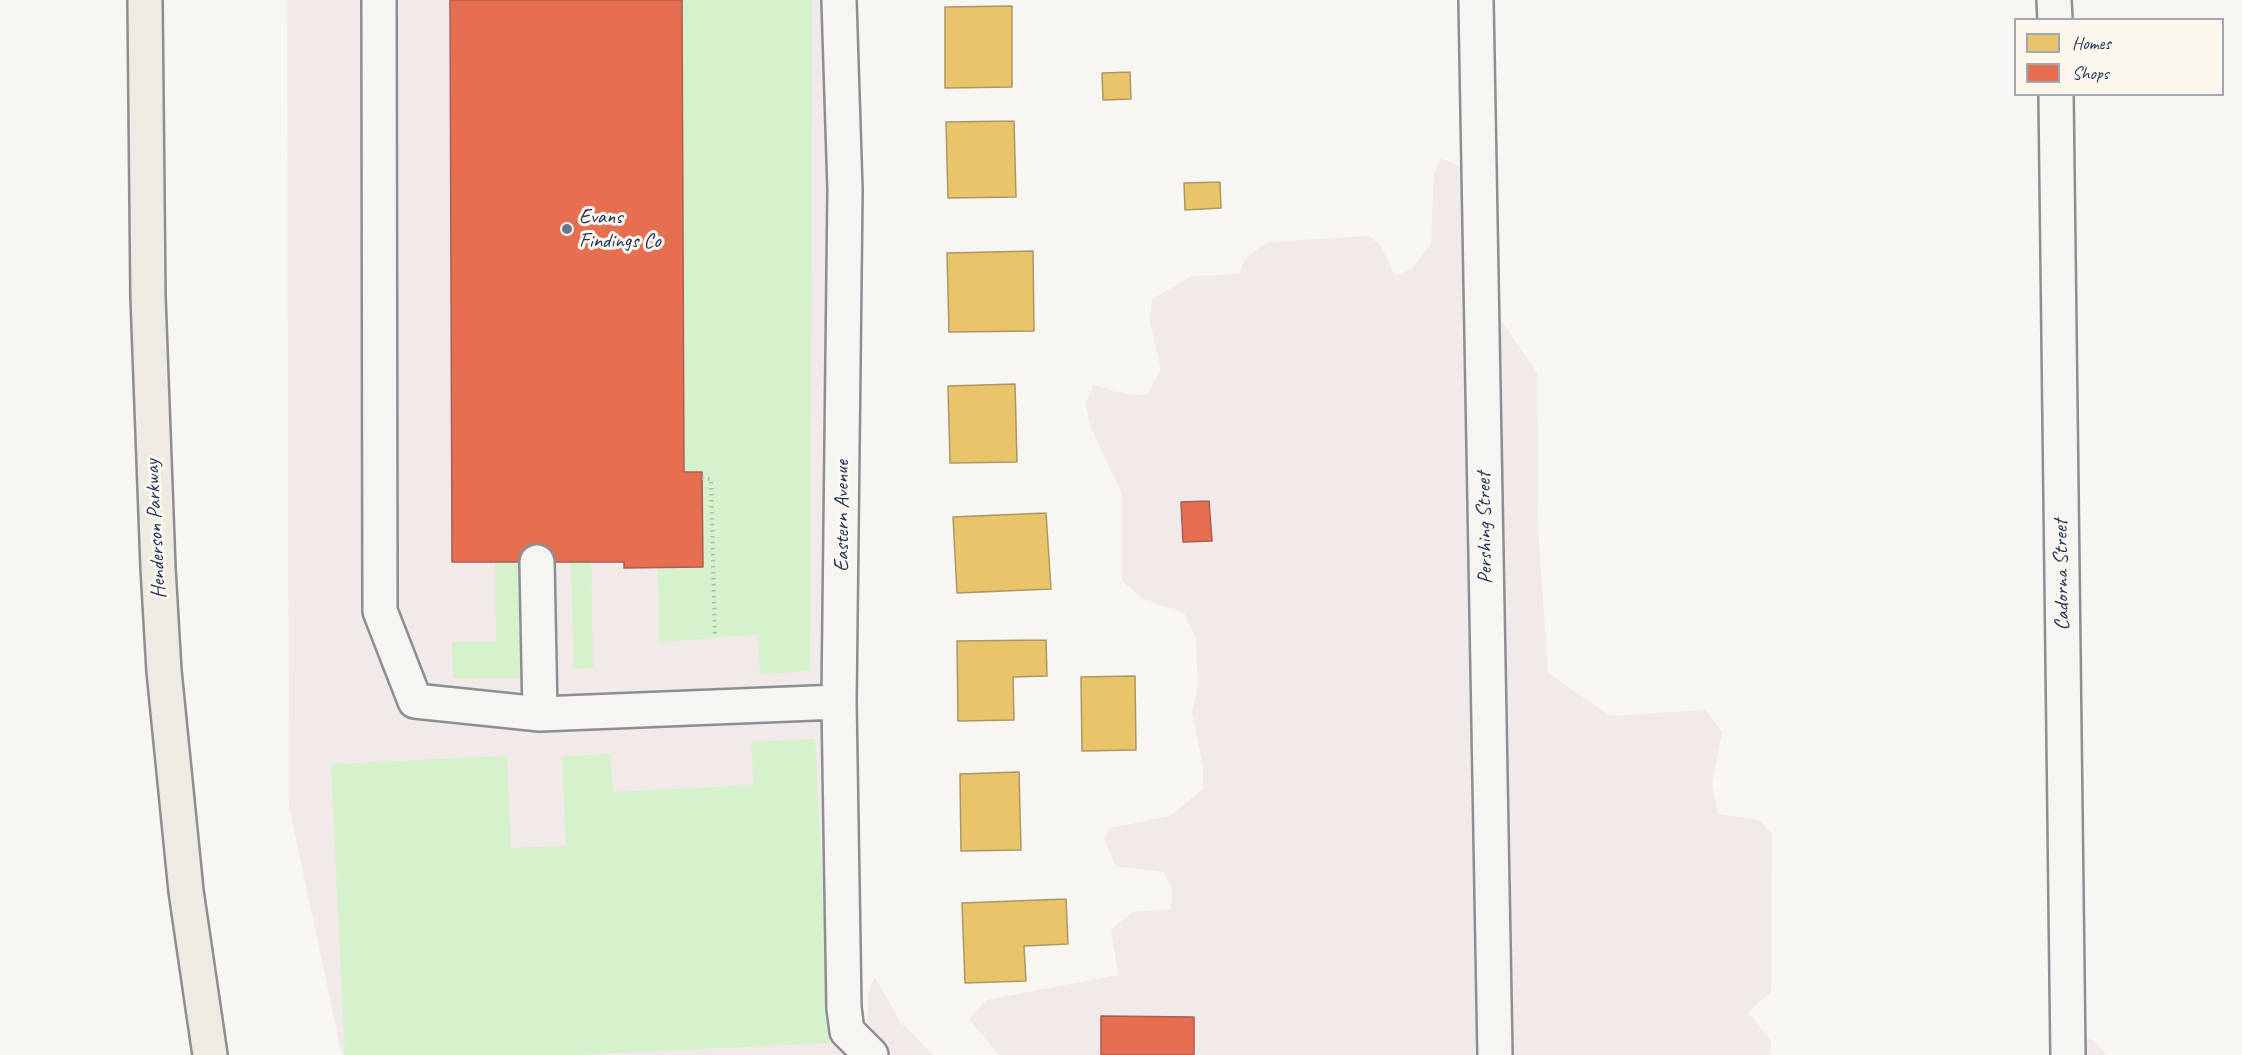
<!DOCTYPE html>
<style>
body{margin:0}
#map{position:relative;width:2242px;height:1055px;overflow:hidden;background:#f8f6f0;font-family:Caveat,sans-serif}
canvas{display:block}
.legend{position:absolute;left:2014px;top:18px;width:210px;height:78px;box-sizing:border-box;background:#fbf7ec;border:2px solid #a1a7b3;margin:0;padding:8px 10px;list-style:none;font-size:18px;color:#1b2f5e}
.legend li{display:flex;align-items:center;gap:12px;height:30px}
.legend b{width:30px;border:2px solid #a1a7b3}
</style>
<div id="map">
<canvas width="2242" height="1055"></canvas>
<ul class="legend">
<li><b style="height:16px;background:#e9c46a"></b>Homes</li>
<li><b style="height:16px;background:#e76f51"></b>Shops</li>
</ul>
</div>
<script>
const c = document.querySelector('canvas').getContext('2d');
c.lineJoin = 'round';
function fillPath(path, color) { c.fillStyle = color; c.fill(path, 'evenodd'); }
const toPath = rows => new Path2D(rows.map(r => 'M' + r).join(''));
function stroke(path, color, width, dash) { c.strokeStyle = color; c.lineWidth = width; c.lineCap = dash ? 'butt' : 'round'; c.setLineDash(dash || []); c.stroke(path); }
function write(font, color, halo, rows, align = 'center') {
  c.font = font + ' Caveat,sans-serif'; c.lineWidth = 6; c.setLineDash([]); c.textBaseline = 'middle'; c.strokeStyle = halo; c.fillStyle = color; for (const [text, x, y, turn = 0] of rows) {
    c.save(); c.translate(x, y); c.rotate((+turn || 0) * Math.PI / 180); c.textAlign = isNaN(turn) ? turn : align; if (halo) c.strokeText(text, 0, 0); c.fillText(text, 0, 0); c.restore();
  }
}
const built = toPath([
 [287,0,834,0,856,1042,867,1024,868,994,875,977,901,1023,934,1055,342,1055,289,806],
 [1441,158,1470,170,1491,306,1537,372,1538,527,1548,673,1610,716,1706,710,1722,732,1712,784,1718,814,1759,820,1772,834,1771,992,1748,1012,1771,1041,1770,1055,999,1055,969,1019,986,1000,1118,975,1111,929,1133,912,1171,909,1172,889,1164,872,1116,866,1104,839,1110,828,1170,816,1203,789,1203,766,1192,713,1198,687,1196,638,1184,613,1143,599,1122,581,1122,494,1089,423,1086,402,1093,385,1127,394,1147,395,1161,369,1150,323,1152,299,1192,276,1239,274,1246,257,1268,242,1369,236,1382,247,1395,276,1412,268,1431,244,1434,173],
 [2091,1038,2107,1055,2055,1055,2054,1053]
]);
const green = toPath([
 [682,0,812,0,810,671,760,674,758,635,659,642,658,568,703,567,702,472,684,472],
 [495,561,520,561,521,678,453,678,452,642,496,642],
 [571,562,591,562,593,668,574,669],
 [815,739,830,1043,571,1055,345,1055,331,764,507,756,511,848,566,846,562,756,610,754,613,792,754,785,751,742]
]);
const homes = toPath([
 [1012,6,1012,87,945,88,945,7,1012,6],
 [1130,72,1131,99,1103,100,1102,73,1130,72],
 [1014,121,1016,197,948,198,946,122,1014,121],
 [1220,182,1221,208,1185,210,1184,183,1220,182],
 [1033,251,1034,331,949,332,947,253,1033,251],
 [1015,384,1017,462,950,463,948,386,1015,384],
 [1046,513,1051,589,957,593,953,517,1046,513],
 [1046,640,1047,676,1013,677,1014,720,958,721,957,641,1046,640],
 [1135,676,1136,750,1082,751,1081,677,1135,676],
 [1019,772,1021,850,961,851,960,774,1019,772],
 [1066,899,1068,944,1024,946,1026,981,965,983,962,903,1066,899]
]);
const shops = toPath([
 [450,0,682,0,684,472,702,472,703,567,624,568,624,562,452,562,450,0],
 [1209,501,1212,541,1183,542,1181,502,1209,501],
 [1101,1016,1194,1017,1194,1055,1101,1055,1101,1016]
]);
const path = toPath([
 [702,478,711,479,715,638]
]);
const minor = toPath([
 [379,0,380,611,415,701,540,714,839,702],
 [839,0,845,190,839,702,844,1008,847,1031,871,1055],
 [1476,0,1495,1055],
 [2054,0,2055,20],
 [2056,94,2068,1055],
 [537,562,540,714]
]);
const major = toPath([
 [145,0,148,297,158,568,164,671,186,891,210,1055]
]);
const markers = [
 [567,229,6,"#687591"]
];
const poiNames = [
 ["Evans",579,217],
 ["Findings Co",579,241]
];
const streetNames = [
 ["Eastern Avenue",842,516,-90],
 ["Pershing Street",1485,528,-91],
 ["Henderson Parkway",156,529,-93],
 ["Cadorna Street",2062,575,-91]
];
fillPath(built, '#f2e9e9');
fillPath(green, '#d5f2cc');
fillPath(homes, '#e9c46a');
stroke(homes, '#ab9766', 1.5);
fillPath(shops, '#e76f51');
stroke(shops, '#aa5c55', 1.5);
stroke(minor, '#8b8e94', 38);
stroke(major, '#8b8e94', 38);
stroke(path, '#b3b5b7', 4, [1.5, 4.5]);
stroke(minor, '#f6f5f1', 33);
stroke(major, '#efeae2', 33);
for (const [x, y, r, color] of markers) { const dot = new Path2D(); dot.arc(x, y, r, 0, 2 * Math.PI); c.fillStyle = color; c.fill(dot); stroke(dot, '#fbf7ec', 2); }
write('21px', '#1b2f5e', '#fbf7ec', poiNames, 'left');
write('21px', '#1b2f5e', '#fbf7ec', streetNames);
</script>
